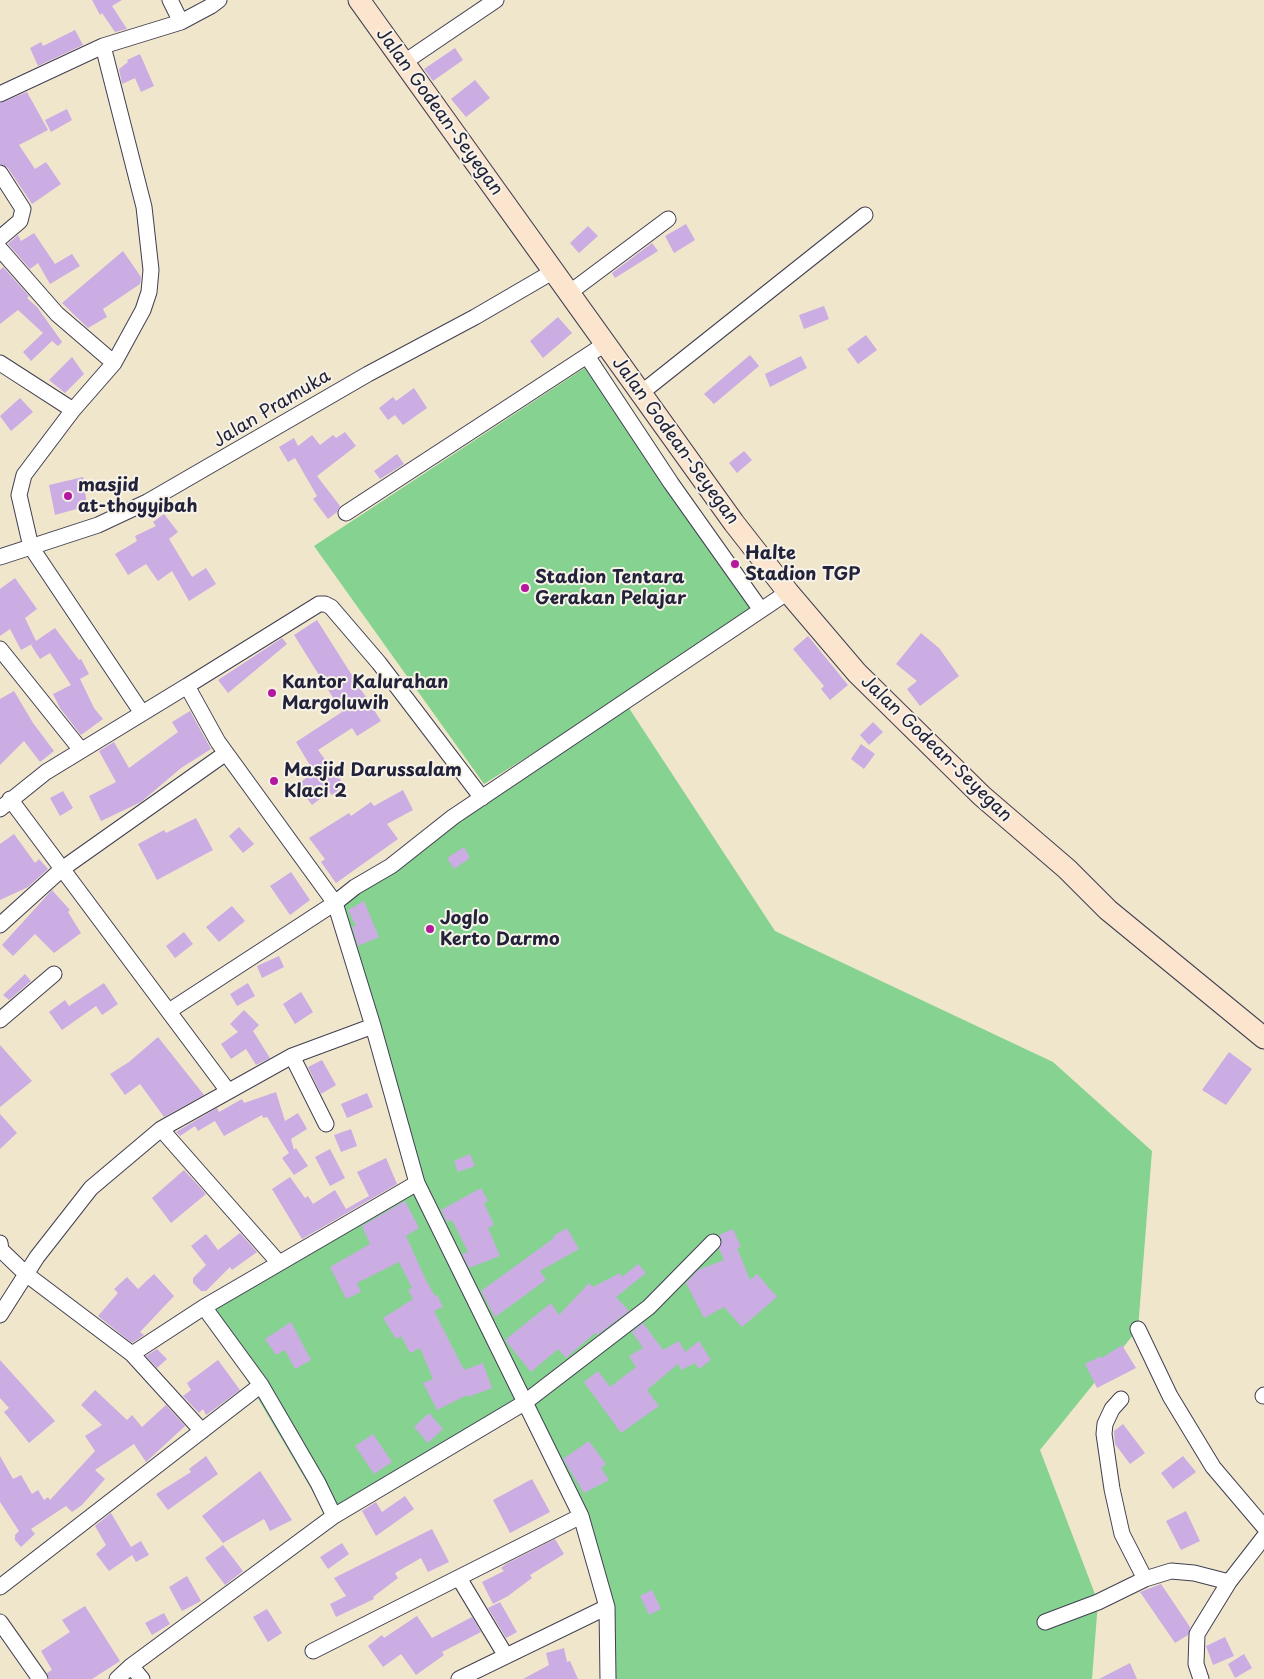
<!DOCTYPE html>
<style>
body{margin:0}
canvas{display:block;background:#f0e6cc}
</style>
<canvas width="1264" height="1679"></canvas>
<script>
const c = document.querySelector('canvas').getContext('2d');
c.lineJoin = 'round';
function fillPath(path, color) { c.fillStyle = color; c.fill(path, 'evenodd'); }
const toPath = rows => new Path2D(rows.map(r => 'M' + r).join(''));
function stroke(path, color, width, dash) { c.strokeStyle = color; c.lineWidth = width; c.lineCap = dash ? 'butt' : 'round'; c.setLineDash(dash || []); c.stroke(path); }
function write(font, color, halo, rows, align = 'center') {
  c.font = font + ' "Playpen Sans",sans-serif'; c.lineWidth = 4; c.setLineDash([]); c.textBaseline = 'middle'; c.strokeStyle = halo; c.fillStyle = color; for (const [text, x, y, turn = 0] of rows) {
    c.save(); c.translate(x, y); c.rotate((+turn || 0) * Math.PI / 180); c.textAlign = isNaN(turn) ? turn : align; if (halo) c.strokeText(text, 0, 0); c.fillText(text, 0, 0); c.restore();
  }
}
const green = toPath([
 [592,363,761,610,484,784,314,546],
 [625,702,775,931,1053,1062,1152,1151,1138,1329,1040,1450,1098,1602,1092,1679,607,1679,607,1607,581,1516,525,1403,330,1521,204,1307,417,1182,335,903]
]);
const building = toPath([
 [92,0,122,0,112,6,127,29,115,32,102,13,100,15],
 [75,30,83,45,38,66,30,48,41,42,43,46],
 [455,48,463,60,433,81,424,69],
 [140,54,154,86,141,92,135,78,122,84,119,69,128,62,127,60],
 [475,80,490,98,466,117,451,99],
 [27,92,48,130,19,145,35,169,46,162,61,184,32,204,8,168,0,164,0,103],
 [67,109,72,120,51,132,45,120],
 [686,224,695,240,674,253,665,236],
 [588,226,598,236,579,253,570,243],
 [34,233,55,264,72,254,80,266,50,284,38,263,30,269,8,244,18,235,21,241],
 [652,243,658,251,615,278,612,273],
 [123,251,141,277,140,284,103,309,107,317,88,328,62,303],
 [3,267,29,296,27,298,37,307,62,342,58,346,52,341,31,361,23,352,43,333,18,310,0,324,0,270],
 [824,306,829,319,804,329,799,315],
 [558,317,572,333,543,358,530,341],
 [866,335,877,350,858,364,847,349],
 [750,355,759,366,714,404,704,394],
 [801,356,807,368,770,387,765,374],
 [72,357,84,374,65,393,49,380],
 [414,388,427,408,403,425,395,415,388,420,379,408,393,397,396,401],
 [20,398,33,412,11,431,0,416],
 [345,432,356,446,317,476,340,506,337,512,328,519,313,499,317,496,295,458,288,462,279,447,294,438,298,446,312,435,320,445,333,435,336,438],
 [744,451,752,460,737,473,729,463],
 [397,454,404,464,380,479,374,471],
 [83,477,87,506,55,515,49,485],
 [164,514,178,532,169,539,192,577,206,568,216,584,189,601,172,571,158,581,146,564,128,575,115,554,137,541,135,536,156,526,153,522],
 [15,578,37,609,25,618,36,641,55,628,79,660,81,659,89,674,80,679,94,708,103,719,81,735,60,708,53,694,71,685,50,653,40,659,31,645,34,643,21,650,10,629,0,636,0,589],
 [317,620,381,721,357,736,352,728,318,750,345,786,332,795,329,792,312,805,297,785,314,772,296,742,342,712,294,635],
 [921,633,939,648,959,676,920,706,907,689,917,681,896,664],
 [808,636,848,685,830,700,821,689,824,686,793,649],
 [282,638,287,644,228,693,218,680],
 [14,691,33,723,54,751,40,762,24,741,0,765,0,699],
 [190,711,211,749,181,768,141,802,101,821,89,796,116,782,99,751,114,742,129,768,178,732,172,722],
 [873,722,883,732,869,745,860,735],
 [861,744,875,754,864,769,851,759],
 [403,790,413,810,387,824,398,839,336,883,321,862,325,859,309,838,349,813,351,816,371,802,374,806],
 [63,791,73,808,60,816,50,798],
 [196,818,213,850,157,880,138,844,164,830,166,833],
 [239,827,254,844,243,853,229,836],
 [14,834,35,863,39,859,48,869,28,887,0,900,0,844],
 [464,847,470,858,454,869,447,858],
 [291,872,310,900,290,915,270,886],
 [52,890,70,910,68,912,81,933,54,953,35,934,13,956,2,945],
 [364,901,379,937,358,946,352,927,356,926,348,910],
 [232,906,245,921,219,942,206,927],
 [184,932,193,944,175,958,166,946],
 [279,956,284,967,262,978,257,966],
 [25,974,31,981,9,1000,3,995],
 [104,983,118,1004,102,1015,96,1006,62,1030,49,1012,65,1000,69,1006],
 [248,983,255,996,237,1006,230,994],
 [301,992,313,1012,295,1024,283,1004],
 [244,1010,259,1025,253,1031,270,1058,256,1065,246,1049,231,1059,221,1044,238,1032,230,1024],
 [158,1037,204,1095,164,1117,140,1084,125,1095,110,1074,129,1062],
 [0,1045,32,1081,0,1107],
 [1229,1052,1252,1069,1226,1105,1202,1090],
 [322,1060,336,1085,321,1094,308,1067],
 [276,1092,285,1121,298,1113,307,1129,291,1139,294,1150,296,1148,308,1166,294,1175,282,1158,289,1153,267,1117,263,1118,262,1115,224,1136,215,1121,198,1131,195,1126,180,1136,176,1132,217,1108,219,1112,242,1099,244,1103],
 [367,1093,373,1107,347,1118,341,1104],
 [0,1114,17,1133,0,1149],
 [351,1129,357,1146,341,1152,334,1135],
 [330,1149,345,1178,330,1186,315,1157],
 [470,1154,475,1166,458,1172,454,1161],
 [386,1158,397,1184,302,1239,272,1189,290,1177,305,1198,308,1196,313,1204,335,1190,346,1209,369,1196,357,1172],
 [184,1170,206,1194,171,1223,152,1198],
 [481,1188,488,1201,484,1203,494,1225,488,1228,500,1256,469,1268,462,1254,468,1252,452,1220,447,1222,441,1210],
 [405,1201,419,1228,406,1236,426,1280,435,1296,437,1295,443,1307,434,1311,464,1370,483,1363,492,1388,468,1397,467,1395,437,1410,423,1383,433,1379,420,1348,410,1353,401,1336,396,1339,383,1318,413,1299,408,1290,412,1288,399,1262,357,1283,361,1292,346,1299,330,1267,370,1244,362,1226],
 [567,1228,579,1249,540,1271,546,1280,495,1317,481,1291,554,1238,553,1236],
 [733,1229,741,1247,737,1248,750,1280,757,1274,777,1297,742,1327,724,1307,704,1318,686,1283,698,1270,724,1260,719,1249,722,1240,719,1235],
 [240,1233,257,1252,232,1270,230,1267,206,1291,201,1291,193,1283,193,1278,206,1265,191,1246,206,1234,218,1250],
 [638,1264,646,1273,616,1297,629,1311,597,1335,595,1333,566,1358,558,1349,531,1372,505,1340,551,1303,559,1315,589,1283,593,1287,620,1273,622,1277],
 [154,1274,174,1296,140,1332,144,1335,132,1343,98,1316,118,1293,114,1289,127,1277,138,1289],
 [291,1322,311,1360,295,1369,285,1350,276,1355,265,1339],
 [643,1323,663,1350,679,1341,685,1352,699,1341,711,1360,699,1369,695,1363,681,1370,678,1364,647,1390,659,1406,621,1433,584,1382,598,1371,610,1387,636,1367,629,1356,643,1348,632,1332],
 [1122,1345,1136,1368,1097,1388,1085,1364,1101,1356,1102,1358],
 [157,1349,167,1359,157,1368,146,1356],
 [0,1360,55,1421,29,1443,4,1412,9,1408,0,1398],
 [218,1360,240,1390,209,1413,206,1415,203,1409,199,1413,183,1396,191,1390,187,1383],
 [95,1390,127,1420,132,1415,142,1427,166,1405,185,1426,146,1462,134,1444,95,1470,105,1479,82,1505,72,1512,66,1506,31,1529,35,1534,21,1547,15,1540,15,1535,19,1531,0,1502,0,1456,13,1479,21,1475,32,1494,38,1490,44,1500,48,1497,50,1500,95,1451,85,1436,102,1425,81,1405],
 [429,1413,443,1429,428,1443,414,1427],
 [1123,1424,1145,1453,1130,1464,1115,1444,1114,1431],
 [373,1434,392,1462,374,1474,355,1446],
 [589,1441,606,1464,601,1468,609,1480,584,1493,563,1459],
 [206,1456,218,1474,168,1510,156,1494,191,1472,189,1469],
 [1183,1456,1196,1472,1173,1489,1161,1473],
 [260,1471,292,1520,270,1531,264,1519,223,1543,202,1516],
 [532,1479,550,1512,510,1533,493,1500],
 [405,1496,414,1509,376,1536,362,1511,376,1502,382,1512],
 [1186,1511,1200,1541,1181,1550,1166,1521],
 [111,1513,131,1547,141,1541,149,1555,136,1562,132,1555,109,1571,96,1554,106,1545,95,1526],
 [432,1529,449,1562,428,1572,421,1558,395,1573,398,1578,373,1597,374,1599,336,1617,330,1604,346,1596,334,1578],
 [555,1539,564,1554,530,1575,532,1578,508,1596,493,1604,482,1582,504,1571,501,1568,506,1564],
 [342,1543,349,1554,328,1569,320,1557],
 [223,1545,243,1571,225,1585,205,1558],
 [187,1576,201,1601,182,1611,169,1587],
 [1161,1584,1190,1627,1188,1635,1175,1643,1140,1592],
 [652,1590,661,1609,649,1615,640,1596],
 [500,1602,517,1632,506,1638,488,1608],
 [85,1606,120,1661,92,1679,49,1679,47,1673,52,1670,41,1651,70,1632,62,1620],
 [267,1609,282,1633,268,1642,253,1617],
 [164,1613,170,1624,152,1635,145,1623],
 [417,1616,432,1638,472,1617,481,1632,442,1652,444,1655,416,1675,401,1654,383,1667,368,1646,382,1635,384,1638],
 [1225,1637,1234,1656,1213,1665,1206,1646],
 [564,1648,567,1662,570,1661,578,1679,523,1679,549,1665,546,1653],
 [1244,1654,1252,1668,1235,1678,1228,1664],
 [1130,1663,1137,1679,1099,1679]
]);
const minor = toPath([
 [170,0,181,22],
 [403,63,496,0],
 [0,94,103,46,181,22,211,6,219,0],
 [0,173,23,209,20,221,0,238],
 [0,249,57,314,114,363],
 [569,293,668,219],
 [587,356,671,483,761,610],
 [0,363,73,410,24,475,19,495,31,547,142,713],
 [641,393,865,215],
 [73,410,114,363,143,310,149,292,151,270,144,207,103,46],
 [346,513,605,344],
 [0,557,98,525,147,502,368,374,475,317,554,271],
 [0,649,81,750],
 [187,686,319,604,325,604,331,607,379,663,482,798],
 [10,799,228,1091],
 [0,809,46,772,187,686,218,742,335,903,373,1026,417,1183,581,1516,607,1607,459,1679],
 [0,925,62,869,226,753],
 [169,1011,335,903,355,887,391,866,453,817,788,592],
 [0,1020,54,974],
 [292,1056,326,1124],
 [161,1129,279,1263],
 [0,1243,1,1250,26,1274,132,1354,202,1431],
 [0,1315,37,1257,91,1188,161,1129,292,1056,373,1026],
 [1138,1329,1170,1396,1213,1467,1264,1527],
 [132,1354,204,1307,417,1183],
 [1263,1396,1264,1395],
 [1121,1399,1112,1409,1105,1424,1104,1434,1112,1489,1122,1534,1145,1579],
 [334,1516,524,1403,649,1307,713,1242],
 [459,1578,506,1656],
 [0,1587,261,1385],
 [607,1607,608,1679],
 [0,1622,40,1679],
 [1045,1622,1098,1602,1145,1579,1171,1571,1194,1573,1229,1582],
 [313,1651,581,1516],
 [131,1666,142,1679],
 [117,1679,131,1666,334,1516,318,1483,261,1385,204,1307],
 [1201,1679,1196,1664,1197,1634,1229,1582,1264,1537]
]);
const secondary = toPath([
 [359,0,734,523,788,592,857,673,982,796,1067,869,1108,910,1264,1038]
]);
const markers = [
 [68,496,5,"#b5179e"],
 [735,564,5,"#b5179e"],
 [525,588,5,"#b5179e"],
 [272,693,5,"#b5179e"],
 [274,781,5,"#b5179e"],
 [430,929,5,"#b5179e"]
];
const streetNames = [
 ["Jalan Godean-Seyegan",439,112,54],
 ["Jalan Pramuka",272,409,-31],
 ["Jalan Godean-Seyegan",675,441,54],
 ["Jalan Godean-Seyegan",936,749,44]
];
const poiNames = [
 ["masjid",78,486],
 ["at-thoyyibah",78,507],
 ["Halte",745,554],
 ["Stadion TGP",745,575],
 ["Stadion Tentara",535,578],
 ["Gerakan Pelajar",535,599],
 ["Kantor Kalurahan",282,683],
 ["Margoluwih",282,704],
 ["Masjid Darussalam",284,771],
 ["Klaci 2",284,792],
 ["Joglo",440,919],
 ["Kerto Darmo",440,940]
];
fillPath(green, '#86d391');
fillPath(building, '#cbace3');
stroke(minor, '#413f51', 17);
stroke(secondary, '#413f51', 23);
stroke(minor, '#fff', 15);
stroke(secondary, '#fce5cf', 21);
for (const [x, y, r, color] of markers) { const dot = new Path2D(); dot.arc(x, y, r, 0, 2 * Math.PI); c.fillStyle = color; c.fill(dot); stroke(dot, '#f7f3e8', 2); }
write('18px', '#22223b', '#f7f3e8', streetNames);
write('bold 18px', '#22223b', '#f7f3e8', poiNames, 'left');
</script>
